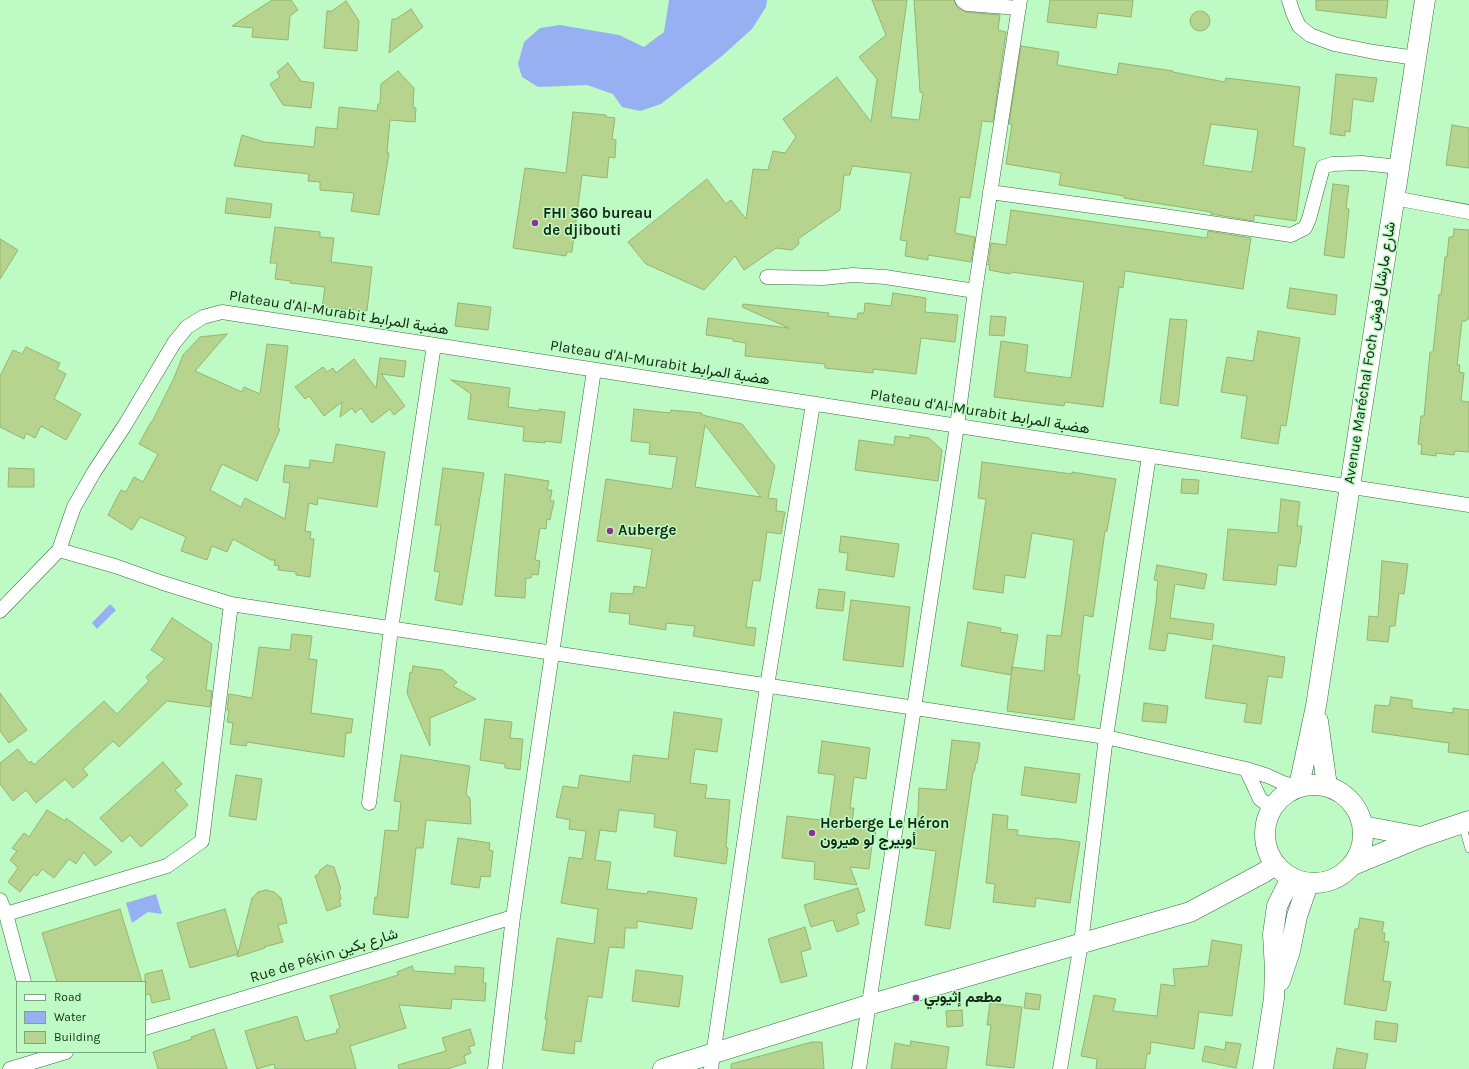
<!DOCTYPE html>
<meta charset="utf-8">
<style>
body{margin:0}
#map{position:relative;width:1469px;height:1069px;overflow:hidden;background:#befbc4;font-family:Karla,sans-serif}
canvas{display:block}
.legend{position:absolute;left:16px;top:981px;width:130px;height:72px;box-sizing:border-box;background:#befbc4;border:1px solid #79a77e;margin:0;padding:5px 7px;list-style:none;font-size:12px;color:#112915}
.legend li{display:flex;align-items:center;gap:8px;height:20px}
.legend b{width:20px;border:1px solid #79a77e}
</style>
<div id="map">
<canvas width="1469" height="1069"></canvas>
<ul class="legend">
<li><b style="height:5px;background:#fff"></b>Road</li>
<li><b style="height:11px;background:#96b0f1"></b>Water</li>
<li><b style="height:11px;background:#b6d48e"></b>Building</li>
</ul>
</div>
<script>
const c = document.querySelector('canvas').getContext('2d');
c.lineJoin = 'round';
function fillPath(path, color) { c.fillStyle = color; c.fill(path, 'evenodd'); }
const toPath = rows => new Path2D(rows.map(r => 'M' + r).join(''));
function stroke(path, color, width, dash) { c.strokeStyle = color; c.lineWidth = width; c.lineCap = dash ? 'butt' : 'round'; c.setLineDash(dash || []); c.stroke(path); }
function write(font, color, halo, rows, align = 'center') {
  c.font = font + ' Karla,Vazirmatn,sans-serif'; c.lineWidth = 3; c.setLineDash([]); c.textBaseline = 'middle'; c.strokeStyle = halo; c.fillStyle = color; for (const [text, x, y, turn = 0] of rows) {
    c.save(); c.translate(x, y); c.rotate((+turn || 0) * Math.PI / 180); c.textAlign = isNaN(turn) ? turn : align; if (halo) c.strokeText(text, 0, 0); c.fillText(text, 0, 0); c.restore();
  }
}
const water = toPath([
 [669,0,767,0,766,7,752,29,722,56,661,104,640,111,622,107,613,94,587,85,538,87,522,77,518,64,524,42,540,28,560,25,619,35,644,47,664,32],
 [110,604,116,610,97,629,92,623],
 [156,894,162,914,148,912,132,923,126,903]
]);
const building = toPath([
 [272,0,291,0,298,10,290,16,288,40,252,37,253,28,232,26,272,0],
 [872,0,907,0,891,117,919,120,923,93,920,92,914,0,954,0,957,7,966,12,1000,15,998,30,1006,32,993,122,982,121,970,198,960,197,955,233,975,237,971,262,928,255,928,260,905,256,907,241,900,240,911,173,852,166,850,175,844,175,840,210,798,239,799,244,792,250,776,248,744,270,735,256,704,290,646,264,628,242,707,179,726,204,731,200,746,219,753,169,768,170,773,151,785,153,796,137,783,119,837,77,871,122,877,79,859,57,886,35,872,0],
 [1050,0,1133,0,1131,17,1098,13,1096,28,1047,22,1050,0],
 [1316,0,1388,0,1386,18,1316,10,1316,0],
 [346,1,359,21,357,51,324,48,327,11,332,11,346,1],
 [411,9,423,27,389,53,392,19,396,19,411,9],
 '1190 21a10 10 0 1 1 20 0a10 10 0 1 1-20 0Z',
 [1021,46,1059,52,1057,65,1117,75,1119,63,1173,71,1173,72,1225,82,1226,78,1300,87,1293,146,1305,148,1296,221,1254,215,1254,221,1211,214,1211,212,1124,198,1124,196,1059,185,1061,173,1006,164,1012,124,1009,124,1021,46],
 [1211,124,1258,130,1252,172,1203,165,1211,124],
 [288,63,301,81,314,83,311,108,283,105,270,84,280,77,277,72,288,63],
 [398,71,414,88,413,107,416,108,415,122,390,120,387,153,389,153,379,215,351,211,354,193,320,190,320,182,308,181,309,174,234,166,242,135,264,142,314,147,316,127,337,129,339,107,377,111,378,104,380,104,381,84,398,71],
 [1336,74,1377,78,1373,102,1353,99,1350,132,1345,131,1345,136,1330,134,1336,74],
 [573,112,606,115,606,117,615,118,612,139,616,140,615,158,609,157,607,178,582,175,572,252,567,252,566,256,513,248,525,168,566,173,573,112],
 [1452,125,1469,128,1469,168,1446,165,1452,125],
 [1333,184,1349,186,1346,208,1349,209,1344,258,1324,255,1333,184],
 [227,198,272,204,270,218,225,213,227,198],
 [1011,210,1207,238,1208,231,1251,238,1243,289,1125,271,1123,288,1119,287,1103,407,1065,402,1064,406,994,397,1001,341,1028,345,1025,372,1071,378,1084,282,1011,272,1010,274,989,270,990,265,988,265,991,243,1006,245,1011,210],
 [275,227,320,232,320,237,334,238,331,262,372,267,367,311,322,307,325,287,290,283,291,281,275,279,277,263,270,263,275,227],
 [1454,229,1469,230,1469,319,1467,319,1466,321,1462,321,1457,365,1460,365,1459,372,1464,373,1461,401,1469,402,1469,452,1455,451,1454,455,1436,453,1436,456,1421,454,1422,445,1418,444,1421,416,1424,416,1430,352,1433,352,1439,294,1441,295,1445,257,1447,257,1449,237,1453,237,1454,229],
 [0,239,18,250,0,279,0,239],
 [1290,288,1337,295,1335,315,1287,308,1290,288],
 [893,293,926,298,925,312,958,315,955,342,921,338,916,374,873,369,873,373,825,368,825,364,745,356,746,343,733,341,733,339,706,335,708,318,789,328,742,307,743,304,829,313,828,316,857,319,858,313,864,313,865,303,891,306,893,293],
 [458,303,491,307,488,330,455,326,458,303],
 [991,316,1006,317,1004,336,989,335,991,316],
 [1170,319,1187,320,1178,406,1160,403,1170,319],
 [1258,331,1300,338,1286,426,1281,425,1278,444,1241,438,1247,396,1221,392,1227,357,1253,361,1258,331],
 [227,334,195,371,242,392,244,387,260,394,267,344,288,346,278,428,280,429,257,481,222,464,210,490,241,507,245,498,285,519,290,483,283,482,285,465,309,468,310,460,333,463,336,444,385,452,377,507,318,498,317,505,309,503,305,531,311,532,310,539,314,539,310,577,296,575,296,572,278,570,279,566,274,565,275,560,271,560,233,539,227,552,212,546,207,560,181,551,186,537,140,517,132,530,108,515,121,490,126,492,134,477,143,482,158,454,139,444,151,422,152,422,174,378,183,355,200,337,227,334],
 [26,347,60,363,57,369,66,374,54,399,81,414,66,440,41,426,35,438,26,433,24,439,0,427,0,376,13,350,22,354,26,347],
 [380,358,406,361,404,377,381,374,405,406,394,415,390,409,372,423,361,408,355,413,352,408,340,417,342,402,324,416,309,396,305,399,295,387,323,367,327,372,333,368,336,373,354,359,376,388,380,358],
 [451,380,510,388,508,407,539,411,539,409,565,412,561,443,545,441,545,443,523,441,524,427,468,419,471,394,451,380],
 [634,409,670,413,671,410,702,413,702,415,742,424,775,466,768,498,777,499,776,511,785,512,781,534,767,532,760,581,753,580,746,627,756,628,754,646,693,636,695,626,666,623,666,630,629,624,630,614,609,612,611,593,633,594,634,586,646,588,652,549,597,541,606,479,672,489,677,457,649,454,650,443,631,441,634,409],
 [705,425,761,497,695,487,705,425],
 [910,435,929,438,942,450,938,481,855,470,859,440,894,445,895,436,910,438,910,435],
 [982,462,1072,474,1072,472,1116,479,1107,531,1105,531,1093,617,1084,615,1077,675,1080,675,1074,720,1007,711,1012,667,1044,671,1047,635,1061,636,1074,540,1032,533,1025,578,1005,575,1003,593,973,589,986,499,978,498,982,462],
 [9,468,34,469,34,487,8,487,9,468],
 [443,468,484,473,462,605,435,600,440,572,434,571,441,525,435,525,443,468],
 [505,474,549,481,547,490,552,490,550,501,554,501,550,520,547,519,546,529,540,528,535,560,540,561,538,575,532,574,531,578,526,578,525,598,495,596,505,474],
 [1182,479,1199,480,1198,494,1181,493,1182,479],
 [1281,499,1300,502,1297,526,1302,526,1300,544,1299,544,1296,567,1278,565,1276,585,1223,580,1228,529,1278,533,1281,499],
 [841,536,899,544,894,577,846,570,848,553,839,552,841,536],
 [1382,561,1408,564,1404,594,1399,593,1395,626,1390,626,1388,642,1367,640,1369,616,1378,617,1382,561],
 [1157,565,1207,574,1204,589,1175,584,1170,618,1214,624,1212,640,1168,633,1165,651,1149,649,1157,596,1156,596,1158,581,1154,580,1157,565],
 [819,589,845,592,843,611,816,608,819,589],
 [851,600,910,607,903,667,843,660,851,600],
 [172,618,212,644,206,690,212,691,210,707,167,701,119,747,113,741,83,769,88,775,73,788,65,779,36,803,26,790,13,801,0,784,0,763,18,749,29,763,31,761,34,765,104,701,117,714,149,681,146,677,165,659,151,650,172,618],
 [968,622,1001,628,1000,632,1018,635,1011,675,961,666,968,622],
 [292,634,312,636,309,659,317,660,311,713,353,719,351,733,346,733,344,757,247,742,246,746,230,744,233,723,227,722,229,710,227,710,229,694,252,698,259,647,290,650,292,634],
 [1213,645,1285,657,1282,678,1268,676,1261,724,1244,722,1247,704,1205,698,1213,645],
 [413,666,442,670,457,682,453,686,476,699,430,718,430,746,407,693,410,672,412,673,413,666],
 [0,693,27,730,9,743,0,731,0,693],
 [1391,697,1412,700,1412,708,1453,713,1453,708,1469,710,1469,755,1448,752,1449,743,1372,732,1375,705,1389,706,1391,697],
 [1144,703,1168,706,1166,723,1142,721,1144,703],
 [674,712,722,719,717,752,695,749,690,783,707,785,705,798,730,800,726,847,728,848,726,864,674,856,677,831,654,827,655,814,619,810,616,832,600,830,595,860,611,862,607,889,647,894,648,891,697,898,692,929,637,921,637,928,625,928,624,948,609,947,602,998,588,996,581,1042,575,1041,574,1054,542,1050,547,1019,545,1019,557,938,594,944,598,909,561,903,569,857,582,859,586,831,569,829,570,820,556,817,563,786,578,788,580,775,630,782,633,755,668,759,674,712],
 [485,719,512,722,510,738,523,739,520,770,505,768,505,764,480,760,485,719],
 [952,740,980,743,977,763,976,763,974,772,973,772,950,929,925,925,936,851,913,848,918,812,919,788,946,790,952,740],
 [822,741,870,748,866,779,854,777,850,808,854,808,851,830,869,818,876,829,874,844,872,844,869,869,850,867,857,885,814,879,815,862,782,858,787,816,829,821,835,775,818,773,822,741],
 [401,755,470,766,466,794,470,798,471,824,426,820,423,848,416,848,408,918,373,914,375,897,377,898,385,830,398,831,401,802,394,801,401,755],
 [163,762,182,784,175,790,188,805,141,847,130,835,122,842,100,818,163,762],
 [1025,767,1080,774,1076,803,1021,795,1025,767],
 [236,775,262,779,256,820,229,816,236,775],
 [47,810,65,821,66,818,112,852,95,866,84,852,76,864,69,859,54,878,42,869,37,876,34,874,20,892,8,882,18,868,10,860,17,851,12,848,24,833,29,837,47,810],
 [993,814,1008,816,1007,829,1018,830,1017,835,1052,839,1052,838,1080,842,1070,903,1036,898,1035,907,993,902,995,884,986,883,993,814],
 [458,838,490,843,489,850,493,851,490,877,481,876,479,888,451,884,458,838],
 [327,865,334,867,341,889,339,890,341,899,339,900,341,906,327,911,315,876,319,874,320,870,327,865],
 [858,888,865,911,856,914,859,924,837,932,833,920,811,927,804,905,858,888],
 [266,890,274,892,281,898,287,923,278,925,283,942,264,947,265,948,237,957,252,898,258,892,266,890],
 [120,909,142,982,57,982,42,933,120,909],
 [225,909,238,954,190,968,177,923,225,909],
 [1360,918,1384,922,1382,933,1385,933,1384,941,1389,942,1383,981,1391,982,1386,1011,1344,1004,1355,929,1358,929,1360,918],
 [805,927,811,949,801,952,807,976,781,983,768,939,805,927],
 [1212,940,1242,945,1232,1016,1199,1012,1194,1049,1151,1042,1150,1054,1147,1054,1145,1069,1096,1069,1097,1059,1081,1056,1094,995,1116,999,1113,1011,1157,1016,1161,984,1175,986,1173,969,1208,966,1212,940],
 [412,966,414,971,455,974,455,966,484,968,483,983,486,983,485,1001,452,999,451,1009,399,1005,406,1028,350,1046,356,1069,275,1069,274,1064,257,1069,245,1031,297,1016,305,1041,337,1033,336,1030,340,1028,330,996,398,975,397,972,412,966],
 [162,970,170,999,152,1003,150,994,145,995,145,974,162,970],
 [636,970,683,976,679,1007,632,1001,636,970],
 [1026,993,1041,995,1039,1010,1024,1008,1026,993],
 [990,1003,1022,1007,1014,1068,986,1065,991,1025,987,1025,990,1003],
 [962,1010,963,1026,947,1027,946,1011,962,1010],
 [1376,1021,1398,1024,1396,1042,1374,1039,1376,1021],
 [214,1029,227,1069,158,1069,153,1052,192,1039,191,1037,214,1029],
 [470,1029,475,1045,469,1047,471,1053,464,1056,466,1063,447,1069,399,1069,398,1065,446,1051,442,1038,470,1029],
 [911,1041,949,1047,946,1069,891,1069,895,1043,910,1046,911,1041],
 [812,1042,822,1042,824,1069,731,1069,731,1064,812,1042],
 [1226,1042,1241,1044,1236,1068,1202,1061,1205,1046,1225,1050,1226,1042],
 [1337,1048,1368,1054,1365,1069,1333,1069,1337,1048]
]);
const lane = toPath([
 [1462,824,1469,849]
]);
const street = toPath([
 [962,0,967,4,1019,8],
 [1289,0,1293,13,1299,26,1310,35,1334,44,1374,52,1416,58],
 [990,192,1164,216,1291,235,1305,228,1309,219,1323,167,1332,164,1362,163,1399,167],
 [1394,198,1469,212],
 [767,277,823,278,853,275,885,277,975,291],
 [59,550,115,566,163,583,231,604],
 [0,611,59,550,74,507,94,472,125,425,174,343,187,327,203,317,222,312,1469,505],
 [1246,769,1260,799,1272,808],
 [369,803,391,629,434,345],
 [0,900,6,914,24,982],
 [6,914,167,866,202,841,231,604,1106,737,1246,769,1268,776,1283,783,1297,787],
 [145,1028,513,917],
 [10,1069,66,1052],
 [495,1069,513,917,594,370],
 [711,1069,767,686,813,404],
 [859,1069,957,426,975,291,1020,0],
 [1060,1069,1081,943,1106,737,1149,456]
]);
const secondary = toPath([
 [1318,721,1327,786],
 '1265 834a49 49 0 1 1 98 0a49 49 0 1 1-98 0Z',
 [1299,786,1316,706,1425,0],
 [1363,826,1421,837],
 [1353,865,1421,837,1469,821],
 [1280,981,1290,951,1297,916,1308,884],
 [663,1069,868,1005,1190,912,1263,873,1275,865],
 [1263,1069,1274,998,1275,970,1273,934,1277,906,1291,878]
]);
const markers = [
 [535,223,4,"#922e94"],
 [610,531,4,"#922e94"],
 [812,833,4,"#922e94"],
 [916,998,4,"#922e94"]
];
const poiNames = [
 ["FHI 360 bureau",543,214],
 ["de djibouti",543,231],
 ["Auberge",618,531],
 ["Herberge Le Héron",820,824],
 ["أوبيرج لو هيرون",820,841],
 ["مطعم إثيوبي",924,998]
];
const streetNames = [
 ["Plateau d'Al-Murabit هضبة المرابط",339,313,9],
 ["Avenue Maréchal Foch شارع مارشال فوش",1370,353,-81],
 ["Plateau d'Al-Murabit هضبة المرابط",660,363,9],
 ["Plateau d'Al-Murabit هضبة المرابط",980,412,9],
 ["Rue de Pékin شارع بكين",324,956,-17]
];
fillPath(water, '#96b0f1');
fillPath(building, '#b6d48e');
stroke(building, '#97b370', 1);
stroke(lane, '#356d3e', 8);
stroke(street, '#356d3e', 15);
stroke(secondary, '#356d3e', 21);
stroke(lane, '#fff', 7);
stroke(street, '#fff', 14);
stroke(secondary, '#fff', 20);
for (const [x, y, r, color] of markers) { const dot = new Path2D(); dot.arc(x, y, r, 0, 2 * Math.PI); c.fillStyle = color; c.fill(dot); stroke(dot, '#befbc4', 1.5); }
write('bold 15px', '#112915', '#befbc4', poiNames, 'left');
write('15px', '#112915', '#befbc4', streetNames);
</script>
